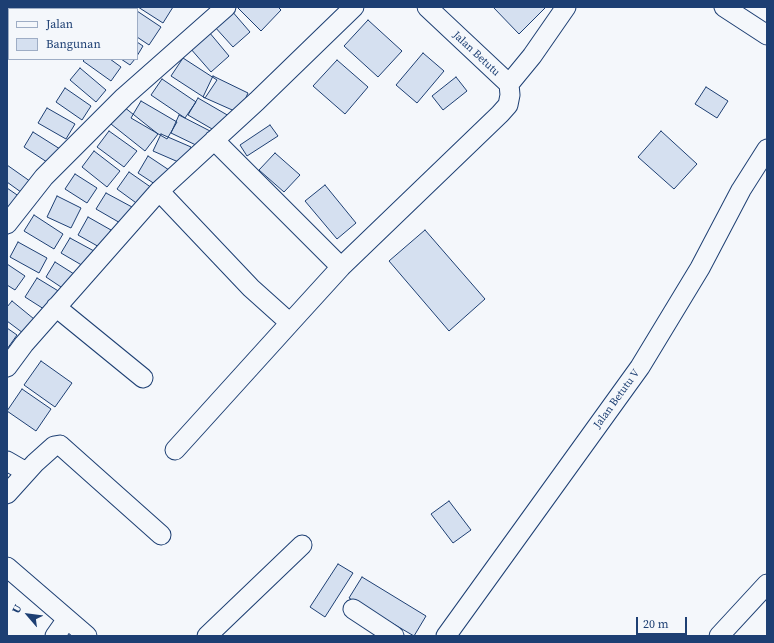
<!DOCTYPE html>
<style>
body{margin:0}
#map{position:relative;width:774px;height:643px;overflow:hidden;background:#f4f7fb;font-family:"Source Serif 4",serif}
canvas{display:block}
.frame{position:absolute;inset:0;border:8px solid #1d3f73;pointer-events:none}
.legend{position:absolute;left:8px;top:8px;width:130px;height:52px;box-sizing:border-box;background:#f4f7fb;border:1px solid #9eadc5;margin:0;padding:5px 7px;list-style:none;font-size:12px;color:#1d3f73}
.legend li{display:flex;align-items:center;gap:8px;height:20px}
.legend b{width:20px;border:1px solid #9eadc5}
.north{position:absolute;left:8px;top:595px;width:40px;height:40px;-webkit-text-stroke:3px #f4f7fb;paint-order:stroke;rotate:298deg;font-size:11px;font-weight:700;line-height:16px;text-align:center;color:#1d3f73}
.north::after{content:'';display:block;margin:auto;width:14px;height:18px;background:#1d3f73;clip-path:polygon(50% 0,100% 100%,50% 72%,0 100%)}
.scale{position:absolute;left:636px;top:617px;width:51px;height:18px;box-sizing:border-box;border:2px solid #1d3f73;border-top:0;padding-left:5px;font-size:12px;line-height:14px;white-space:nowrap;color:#1d3f73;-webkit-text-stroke:3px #f4f7fb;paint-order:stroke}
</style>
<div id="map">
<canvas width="774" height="643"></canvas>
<div class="frame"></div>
<ul class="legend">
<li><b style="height:5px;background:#f4f7fb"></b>Jalan</li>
<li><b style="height:11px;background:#d5e0f0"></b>Bangunan</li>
</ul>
<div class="north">U</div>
<div class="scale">20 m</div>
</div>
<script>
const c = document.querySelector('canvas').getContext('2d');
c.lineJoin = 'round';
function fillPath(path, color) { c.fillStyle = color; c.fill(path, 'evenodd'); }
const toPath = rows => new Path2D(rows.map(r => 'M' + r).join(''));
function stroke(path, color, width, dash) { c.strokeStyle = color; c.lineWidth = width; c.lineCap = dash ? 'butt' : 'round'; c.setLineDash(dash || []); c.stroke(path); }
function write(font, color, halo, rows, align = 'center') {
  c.font = font + ' "Source Serif 4",serif'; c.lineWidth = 3; c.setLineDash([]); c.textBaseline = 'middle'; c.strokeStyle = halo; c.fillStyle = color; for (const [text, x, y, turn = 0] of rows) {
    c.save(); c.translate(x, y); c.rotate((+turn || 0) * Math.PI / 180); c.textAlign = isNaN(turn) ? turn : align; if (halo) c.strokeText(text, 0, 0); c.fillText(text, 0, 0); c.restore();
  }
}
const building = toPath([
 [124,7,132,7,135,9,122,9,124,7],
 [138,7,173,7,163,23,138,7],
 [237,7,278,7,281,10,261,31,237,7],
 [493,7,546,7,519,34,493,7],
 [231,10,250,32,233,47,214,26,231,10],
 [137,11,161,27,149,45,137,37,137,11],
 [368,20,402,51,378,77,344,46,368,20],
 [209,32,229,56,211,72,190,48,209,32],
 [137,42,143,46,137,56,137,42],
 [423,53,444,71,417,103,396,85,423,53],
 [183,58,217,80,205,98,171,76,183,58],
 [85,59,110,59,121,67,111,81,83,61,85,59],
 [121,59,135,59,130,65,121,59],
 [337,60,368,87,345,114,313,86,337,60],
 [80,68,106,90,96,102,70,80,80,68],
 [213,76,248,93,239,113,203,97,213,76],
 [456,77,467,91,443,110,432,96,456,77],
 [162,79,196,102,185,118,151,95,162,79],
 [706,87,728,101,717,118,695,104,706,87],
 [65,88,91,106,82,120,56,102,65,88],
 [198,98,229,116,219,133,188,115,198,98],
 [141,101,177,122,167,139,131,118,141,101],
 [124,107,158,134,145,151,111,124,124,107],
 [47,108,75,124,66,139,38,123,47,108],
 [179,115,210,131,202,148,171,133,179,115],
 [270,125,278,136,247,156,240,145,270,125],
 [109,131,137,151,124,167,97,147,109,131],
 [661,131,697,164,674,189,638,157,661,131],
 [33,132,60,149,50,164,24,147,33,132],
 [161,134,191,147,183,164,153,151,161,134],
 [94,151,120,171,107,187,82,167,94,151],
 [275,153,300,175,284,192,259,170,275,153],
 [148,156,172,172,161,188,138,173,148,156],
 [7,165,34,184,25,195,7,182,7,165],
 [129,172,152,188,139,205,117,189,129,172],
 [75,174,97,188,87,203,65,189,75,174],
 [325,185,356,223,337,239,305,201,325,185],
 [7,188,20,197,7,215,7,188],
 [106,193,132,207,122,224,96,209,106,193],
 [57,196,81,208,71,228,47,217,57,196],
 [34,215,63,234,54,249,24,231,34,215],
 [88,217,111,230,101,248,78,235,88,217],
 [425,230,485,299,449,331,389,261,425,230],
 [70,238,94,251,85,267,61,253,70,238],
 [18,242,47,258,39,273,10,257,18,242],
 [55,262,74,274,64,289,46,277,55,262],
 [7,264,25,276,15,290,7,285,7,264],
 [37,278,60,292,47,311,25,297,37,278],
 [12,301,34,319,23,333,7,321,7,307,12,301],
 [7,328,17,335,7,349,7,328],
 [41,361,72,383,55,407,24,385,41,361],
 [22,389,51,409,36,431,7,411,22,389],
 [449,501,471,530,453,543,431,514,449,501],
 [338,564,353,573,325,617,310,607,338,564],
 [362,577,426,616,414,636,349,598,362,577]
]);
const minor = toPath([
 [427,7,509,84,532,56,566,7],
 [724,7,767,35],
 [214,140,341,267],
 [159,191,251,288,290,323,341,267,500,114,508,105,510,95,509,84],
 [7,224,44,177,124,97,226,7],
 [56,307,143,378],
 [7,367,24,344,159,191,257,101,354,7],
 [175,450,290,323],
 [7,461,26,472],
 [7,494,35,463,54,446,60,445,161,535],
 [7,567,87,636],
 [353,609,394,636],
 [55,636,67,619],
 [207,636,302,545],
 [446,636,640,367,700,268,741,190,767,149],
 [719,636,767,584]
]);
const streetNames = [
 ["Jalan Betutu",476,54,43],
 ["Jalan Betutu V",617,399,-54]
];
fillPath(building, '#d5e0f0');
stroke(building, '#1d3f73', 1);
stroke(minor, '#1d3f73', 21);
stroke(minor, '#f4f7fb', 19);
write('11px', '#1d3f73', '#f4f7fb', streetNames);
</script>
